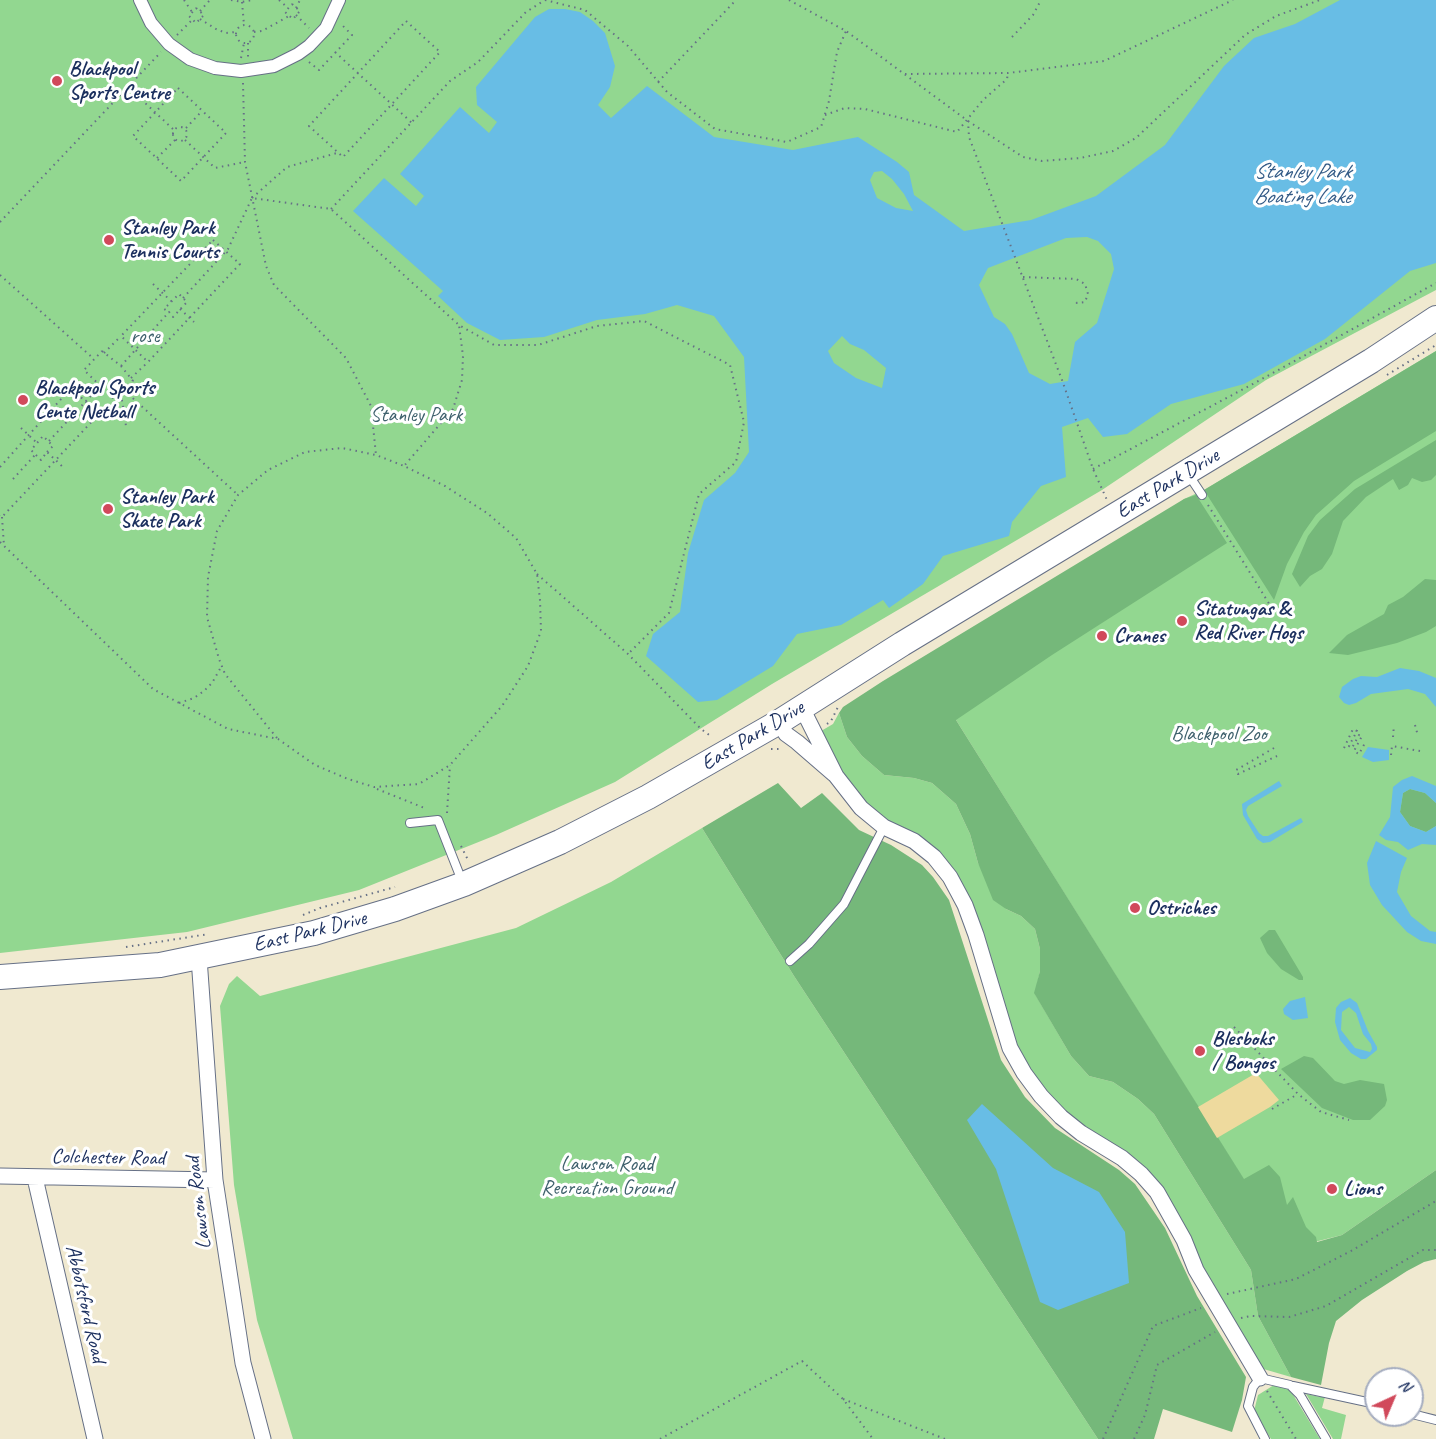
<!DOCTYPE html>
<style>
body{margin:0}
#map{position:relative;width:1436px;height:1439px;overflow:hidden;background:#f0e9d0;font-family:Caveat,sans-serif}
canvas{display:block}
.north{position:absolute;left:1364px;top:1367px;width:60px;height:60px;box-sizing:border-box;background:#fff;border:2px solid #a4acbf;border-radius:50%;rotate:44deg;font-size:16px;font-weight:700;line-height:24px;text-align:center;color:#1b2f5e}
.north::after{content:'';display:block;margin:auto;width:21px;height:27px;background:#d1495b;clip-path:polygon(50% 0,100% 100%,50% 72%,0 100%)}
</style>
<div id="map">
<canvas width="1436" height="1439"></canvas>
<div class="north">N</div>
</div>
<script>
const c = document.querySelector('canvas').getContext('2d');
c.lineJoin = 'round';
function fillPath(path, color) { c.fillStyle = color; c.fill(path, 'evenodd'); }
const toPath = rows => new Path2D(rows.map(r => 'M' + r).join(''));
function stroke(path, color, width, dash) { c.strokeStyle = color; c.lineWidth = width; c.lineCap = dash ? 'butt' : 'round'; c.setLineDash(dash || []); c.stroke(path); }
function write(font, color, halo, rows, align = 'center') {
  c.font = font + ' Caveat,sans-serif'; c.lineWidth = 6; c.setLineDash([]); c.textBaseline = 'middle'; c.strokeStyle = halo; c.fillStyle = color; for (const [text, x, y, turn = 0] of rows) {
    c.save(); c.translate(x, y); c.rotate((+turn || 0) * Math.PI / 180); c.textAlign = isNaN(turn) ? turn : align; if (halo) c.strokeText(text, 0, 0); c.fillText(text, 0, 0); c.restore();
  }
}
const green = toPath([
 [0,0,1436,0,1436,290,1266,380,1102,490,772,684,615,782,496,835,359,890,187,932,0,953],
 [1436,351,1436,1170,1342,1235,1287,1249,956,720,943,716,1184,499,1204,490],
 [839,713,847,737,862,756,884,775,914,778,932,783,956,804,970,834,978,863,1006,909,1021,916,1035,929,1040,949,1040,971,1035,994,1071,1056,1089,1076,1113,1082,1138,1099,1154,1114,1251,1270,1258,1316,1291,1377,1260,1368,1157,1192,1081,1133,1024,1073,950,877,861,808,816,734,833,724],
 [702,828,794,976,1098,1439,293,1439,257,1320,234,1185,220,1006,229,984,237,976,260,996,516,928,611,882],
 [1274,1385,1289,1388,1320,1439,1271,1439,1254,1411,1258,1395],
 [1326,1393,1322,1408,1346,1415,1341,1439,1333,1439,1306,1394,1320,1397]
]);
const forest = toPath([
 [1436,351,1436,431,1354,481,1316,515,1304,532,1287,564,1274,600,1204,490],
 [1436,440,1436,475,1431,480,1422,482,1412,478,1408,485,1399,490,1393,479,1366,497,1343,521,1332,554,1322,569,1310,576,1300,587,1292,574,1308,536,1320,520,1355,489],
 [1196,495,1227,543,1052,655,956,720,1244,1179,1269,1165,1280,1177,1287,1205,1293,1197,1306,1227,1316,1237,1317,1242,1342,1235,1436,1170,1436,1259,1424,1262,1407,1271,1362,1300,1336,1321,1329,1343,1321,1385,1291,1377,1258,1316,1251,1270,1154,1114,1138,1099,1113,1082,1089,1076,1071,1056,1034,993,1040,971,1040,949,1035,929,1021,916,1006,909,993,900,978,863,970,834,956,804,932,783,914,778,884,775,862,756,847,737,839,713,843,707,883,681,1184,499],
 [1425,579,1436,580,1436,626,1426,632,1397,643,1348,655,1329,653,1347,635,1384,614,1388,605,1403,597],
 [778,783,801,808,822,793,859,830,891,845,922,865,933,877,949,900,1001,1060,1025,1097,1055,1128,1119,1170,1135,1184,1165,1228,1197,1296,1246,1377,1242,1400,1232,1432,1163,1409,1154,1439,1098,1439,794,976,702,828],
 [1410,789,1425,793,1436,803,1436,826,1426,832,1410,826,1400,812,1403,793],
 [1269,930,1275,930,1303,977,1303,980,1299,980,1281,969,1267,953,1260,938],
 [1304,1056,1313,1058,1335,1081,1344,1084,1360,1080,1384,1084,1387,1100,1385,1106,1370,1120,1353,1120,1322,1108,1281,1069]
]);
const sand = toPath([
 [1256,1073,1279,1100,1270,1107,1217,1138,1198,1107]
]);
const water = toPath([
 [1340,0,1436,0,1436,263,1410,271,1325,339,1244,384,1171,404,1127,434,1103,437,1088,418,1062,427,1066,477,1041,486,1012,522,1009,536,943,556,923,584,889,608,883,600,841,625,797,634,773,666,717,700,698,702,646,656,653,634,680,612,688,553,704,500,735,473,749,452,744,357,714,316,677,305,645,314,597,320,544,337,500,340,467,323,438,296,443,291,353,211,384,178,416,206,424,196,400,174,460,107,489,133,497,122,477,105,476,87,535,17,549,9,565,9,580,12,593,21,605,33,615,66,610,87,598,105,611,118,647,86,714,137,793,150,858,137,897,162,909,172,914,195,964,231,1031,220,1096,196,1165,145,1224,66,1254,38,1295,24],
 [882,171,892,179,904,194,913,211,896,208,877,198,870,180,874,172],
 [1087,237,1098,241,1111,254,1114,269,1097,323,1075,342,1068,381,1050,384,1029,373,1012,334,1005,324,994,317,979,285,988,268,1066,238],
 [842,336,850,344,864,350,886,368,882,388,856,378,834,363,828,351],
 [1400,668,1419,671,1436,678,1436,707,1425,694,1408,689,1371,694,1356,703,1349,705,1344,703,1339,697,1342,687,1353,679,1361,676,1377,677],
 [1368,747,1389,750,1389,760,1373,762,1362,757],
 [1412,776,1436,786,1436,803,1425,793,1410,789,1403,793,1400,812,1410,826,1426,832,1436,826,1436,845,1422,844,1408,850,1398,842,1386,840,1379,835,1390,817,1393,787,1402,780],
 [1279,781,1282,786,1248,806,1246,810,1248,816,1259,833,1263,836,1268,836,1301,818,1303,822,1270,842,1263,843,1257,839,1243,815,1242,804],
 [1376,841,1407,858,1401,872,1397,892,1411,916,1430,931,1436,932,1436,944,1421,941,1407,932,1382,905,1370,885,1367,863],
 [1305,997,1308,1018,1293,1020,1284,1014,1283,1009,1290,1001],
 [1350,998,1357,1003,1368,1031,1377,1047,1377,1050,1366,1059,1361,1059,1351,1053,1340,1040,1335,1022,1336,1008,1341,1002],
 [1349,1007,1356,1013,1363,1034,1371,1044,1372,1049,1370,1052,1355,1048,1341,1030,1342,1012],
 [982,1104,1053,1168,1099,1192,1125,1232,1129,1283,1058,1310,1040,1302,996,1169,967,1120]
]);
const path = toPath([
 [184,0,192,12],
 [231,0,242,2,252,0],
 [279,0,288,8],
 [545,0,585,10,628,46,667,92,715,129,787,142,821,127,829,101,837,52,846,31],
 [789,0,846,31,968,121,969,137,1062,380,1093,469,1107,500],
 [242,2,244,25],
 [292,4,300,11,293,19,285,12,292,4],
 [196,8,204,15,196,23,189,16,196,8],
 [296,8,300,0],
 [200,11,210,0],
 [296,15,309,28],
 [200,19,216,29,226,33,236,32],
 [406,21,440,52,343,157,309,126,406,21],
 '236 34a9 9 0 1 1 18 0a9 9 0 1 1-18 0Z',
 [254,32,262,31,289,16],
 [177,35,193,19],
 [1012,37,1033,15,1041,0],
 [248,43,248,58],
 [335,52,412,123],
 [241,58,244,43],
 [309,62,319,70,352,35,342,25],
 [905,74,1008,73,1104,61,1233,0],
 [658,82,736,0],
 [243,83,245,162,266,266,274,285,346,358,371,406,376,455],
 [128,87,174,130],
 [178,88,226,133,181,181,133,136,178,88],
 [825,115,845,108,865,109,957,132,983,100,1007,79,1008,73],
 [968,121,1023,157,1042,161,1080,158,1113,151,1136,138,1245,35,1276,16,1320,0],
 '173 134a7 7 0 1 1 14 0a7 7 0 1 1-14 0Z',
 [186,128,202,111],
 [185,140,215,168,245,162],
 [157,158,175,140],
 [252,198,287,167,337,153],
 [331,209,450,81,478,62,526,12,545,0],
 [0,222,161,52],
 [213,240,240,264,148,362,121,336,213,240],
 [0,275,94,359],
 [1023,277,1076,279,1085,284,1088,294,1085,302,1077,303,1073,299],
 [153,284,171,301],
 [183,298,228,249,252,198,331,209,459,325,494,345,538,345,597,326,644,321,730,365,744,422,736,462,699,494,669,613,628,654],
 [180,309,194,322],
 [102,351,121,366,133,381,115,400,84,370,102,351],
 [104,353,121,336],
 [121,366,169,312,173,317,187,302,179,294,164,309,169,312],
 [1387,375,1436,345],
 [131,378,148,362],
 [124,390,238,495],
 [121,394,126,426],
 [21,428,37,443],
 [49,441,100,386],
 [47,452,53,446,43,436,31,450,41,460,47,452,64,468],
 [0,467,71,388,99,414,2,517,0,516],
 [1093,469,1251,385,1436,283],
 [13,479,35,455],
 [1208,505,1273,610],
 [2,517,4,546],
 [0,542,153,689,228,729,278,739,315,765,348,779,374,787,419,784,450,765,502,706,528,666,541,631,540,600,537,574,516,538,487,513,445,486,404,466,453,409,462,380,463,356,459,325],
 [537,574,628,654,701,729,712,737],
 [179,703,194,698,204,691,212,683,221,667],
 [827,724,831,721,838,707],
 [1415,725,1418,736],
 [1393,737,1394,725],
 [277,738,225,674,219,659,207,617,208,577,217,531,238,495,268,470,305,452,342,448,376,455,404,466],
 [1274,748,1236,770,1238,774,1277,756],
 [1344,748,1353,729,1357,731,1349,746,1352,748,1359,735,1362,736,1354,751,1359,754,1366,741],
 [771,749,783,749],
 [1391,755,1392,746,1420,751],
 [377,789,427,809],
 [447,813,450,765],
 [461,846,468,860],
 [303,915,320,908,395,887],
 [126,947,209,934],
 [1234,1027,1298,1094,1321,1112,1349,1120],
 [1260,1072,1269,1064],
 [1272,1109,1298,1094],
 [1227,1294,1296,1279,1351,1251,1436,1201],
 [1241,1318,1251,1316,1289,1317,1326,1306,1423,1250,1436,1250],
 [1267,1391,1296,1439],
 [843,1399,945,1439],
 [660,1439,802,1361,843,1399,873,1439],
 [1103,1439,1153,1326,1201,1308],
 [1134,1439,1145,1415,1157,1365,1215,1332]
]);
const service = toPath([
 [1188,474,1202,495],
 [410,823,438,820,462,881],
 [790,961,809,944,844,904,884,827],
 [1293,1386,1376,1404],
 [1412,1414,1436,1420],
 [1265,1439,1248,1406,1253,1387,1260,1378,1290,1385,1300,1395,1326,1439]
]);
const pedestrian = toPath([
 [140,0,151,23,169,44,190,59,215,68,241,71,274,66,298,54,309,46,326,28,339,0]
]);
const minor = toPath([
 [802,708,836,776,861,808,884,827,914,841,934,857,950,877,965,905,976,935,1010,1048,1024,1073,1041,1096,1061,1117,1081,1133,1122,1158,1141,1174,1157,1192,1184,1240,1196,1270,1260,1378],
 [779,722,786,734,797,742,834,774],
 [199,958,215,1180,243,1363,263,1439],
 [0,1176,215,1180],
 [35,1178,95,1439]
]);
const primary = toPath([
 [0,977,160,965,314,933,395,909,464,884,560,842,648,797,779,722,902,644,1371,361,1436,318]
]);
const markers = [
 [57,81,6,"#d1495b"],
 [109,240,6,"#d1495b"],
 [23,400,6,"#d1495b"],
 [108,509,6,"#d1495b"],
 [1182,621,6,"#d1495b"],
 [1102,636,6,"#d1495b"],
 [1135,908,6,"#d1495b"],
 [1200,1051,6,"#d1495b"],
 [1332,1189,6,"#d1495b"]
];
const poiNames = [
 ["Blackpool",69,69],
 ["Sports Centre",69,93],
 ["Stanley Park",121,228],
 ["Tennis Courts",121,252],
 ["Blackpool Sports",35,388],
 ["Cente Netball",35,412],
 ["Stanley Park",120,497],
 ["Skate Park",120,521],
 ["Sitatungas &",1194,609],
 ["Red River Hogs",1194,633],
 ["Cranes",1114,636],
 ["Ostriches",1147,908],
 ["Blesboks",1212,1039],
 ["/ Bongos",1212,1063],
 ["Lions",1344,1189]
];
const parkNames = [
 ["rose",145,336],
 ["Stanley Park",416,415],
 ["Blackpool Zoo",1219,734],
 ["Lawson Road",607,1164],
 ["Recreation Ground",607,1188]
];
const streetNames = [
 ["East Park Drive",1168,484,-31],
 ["East Park Drive",753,736,-31],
 ["East Park Drive",310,932,-14],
 ["Colchester Road",108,1158,1],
 ["Lawson Road",199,1203,-97],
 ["Abbotsford Road",85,1304,77]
];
const waterNames = [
 ["Stanley Park",1302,172],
 ["Boating Lake",1302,197]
];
fillPath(green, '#92d790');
fillPath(forest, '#75b87a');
fillPath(sand, '#eeda9e');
fillPath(water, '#68bde5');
stroke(service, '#667086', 10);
stroke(pedestrian, '#667086', 14);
stroke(minor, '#667086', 17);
stroke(primary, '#667086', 26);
stroke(path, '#667086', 2, [1.5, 4.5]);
stroke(service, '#fff', 8);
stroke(pedestrian, '#fff', 12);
stroke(minor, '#fff', 15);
stroke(primary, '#fff', 24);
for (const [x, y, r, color] of markers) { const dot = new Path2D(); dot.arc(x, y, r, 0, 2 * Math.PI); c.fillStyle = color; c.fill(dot); stroke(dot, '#fff', 2); }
write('bold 21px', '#1b2f5e', '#fff', poiNames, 'left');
write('21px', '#3f616d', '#fff', parkNames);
write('21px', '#1b2f5e', '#fff', streetNames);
write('italic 22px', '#325a86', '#fff', waterNames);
</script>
